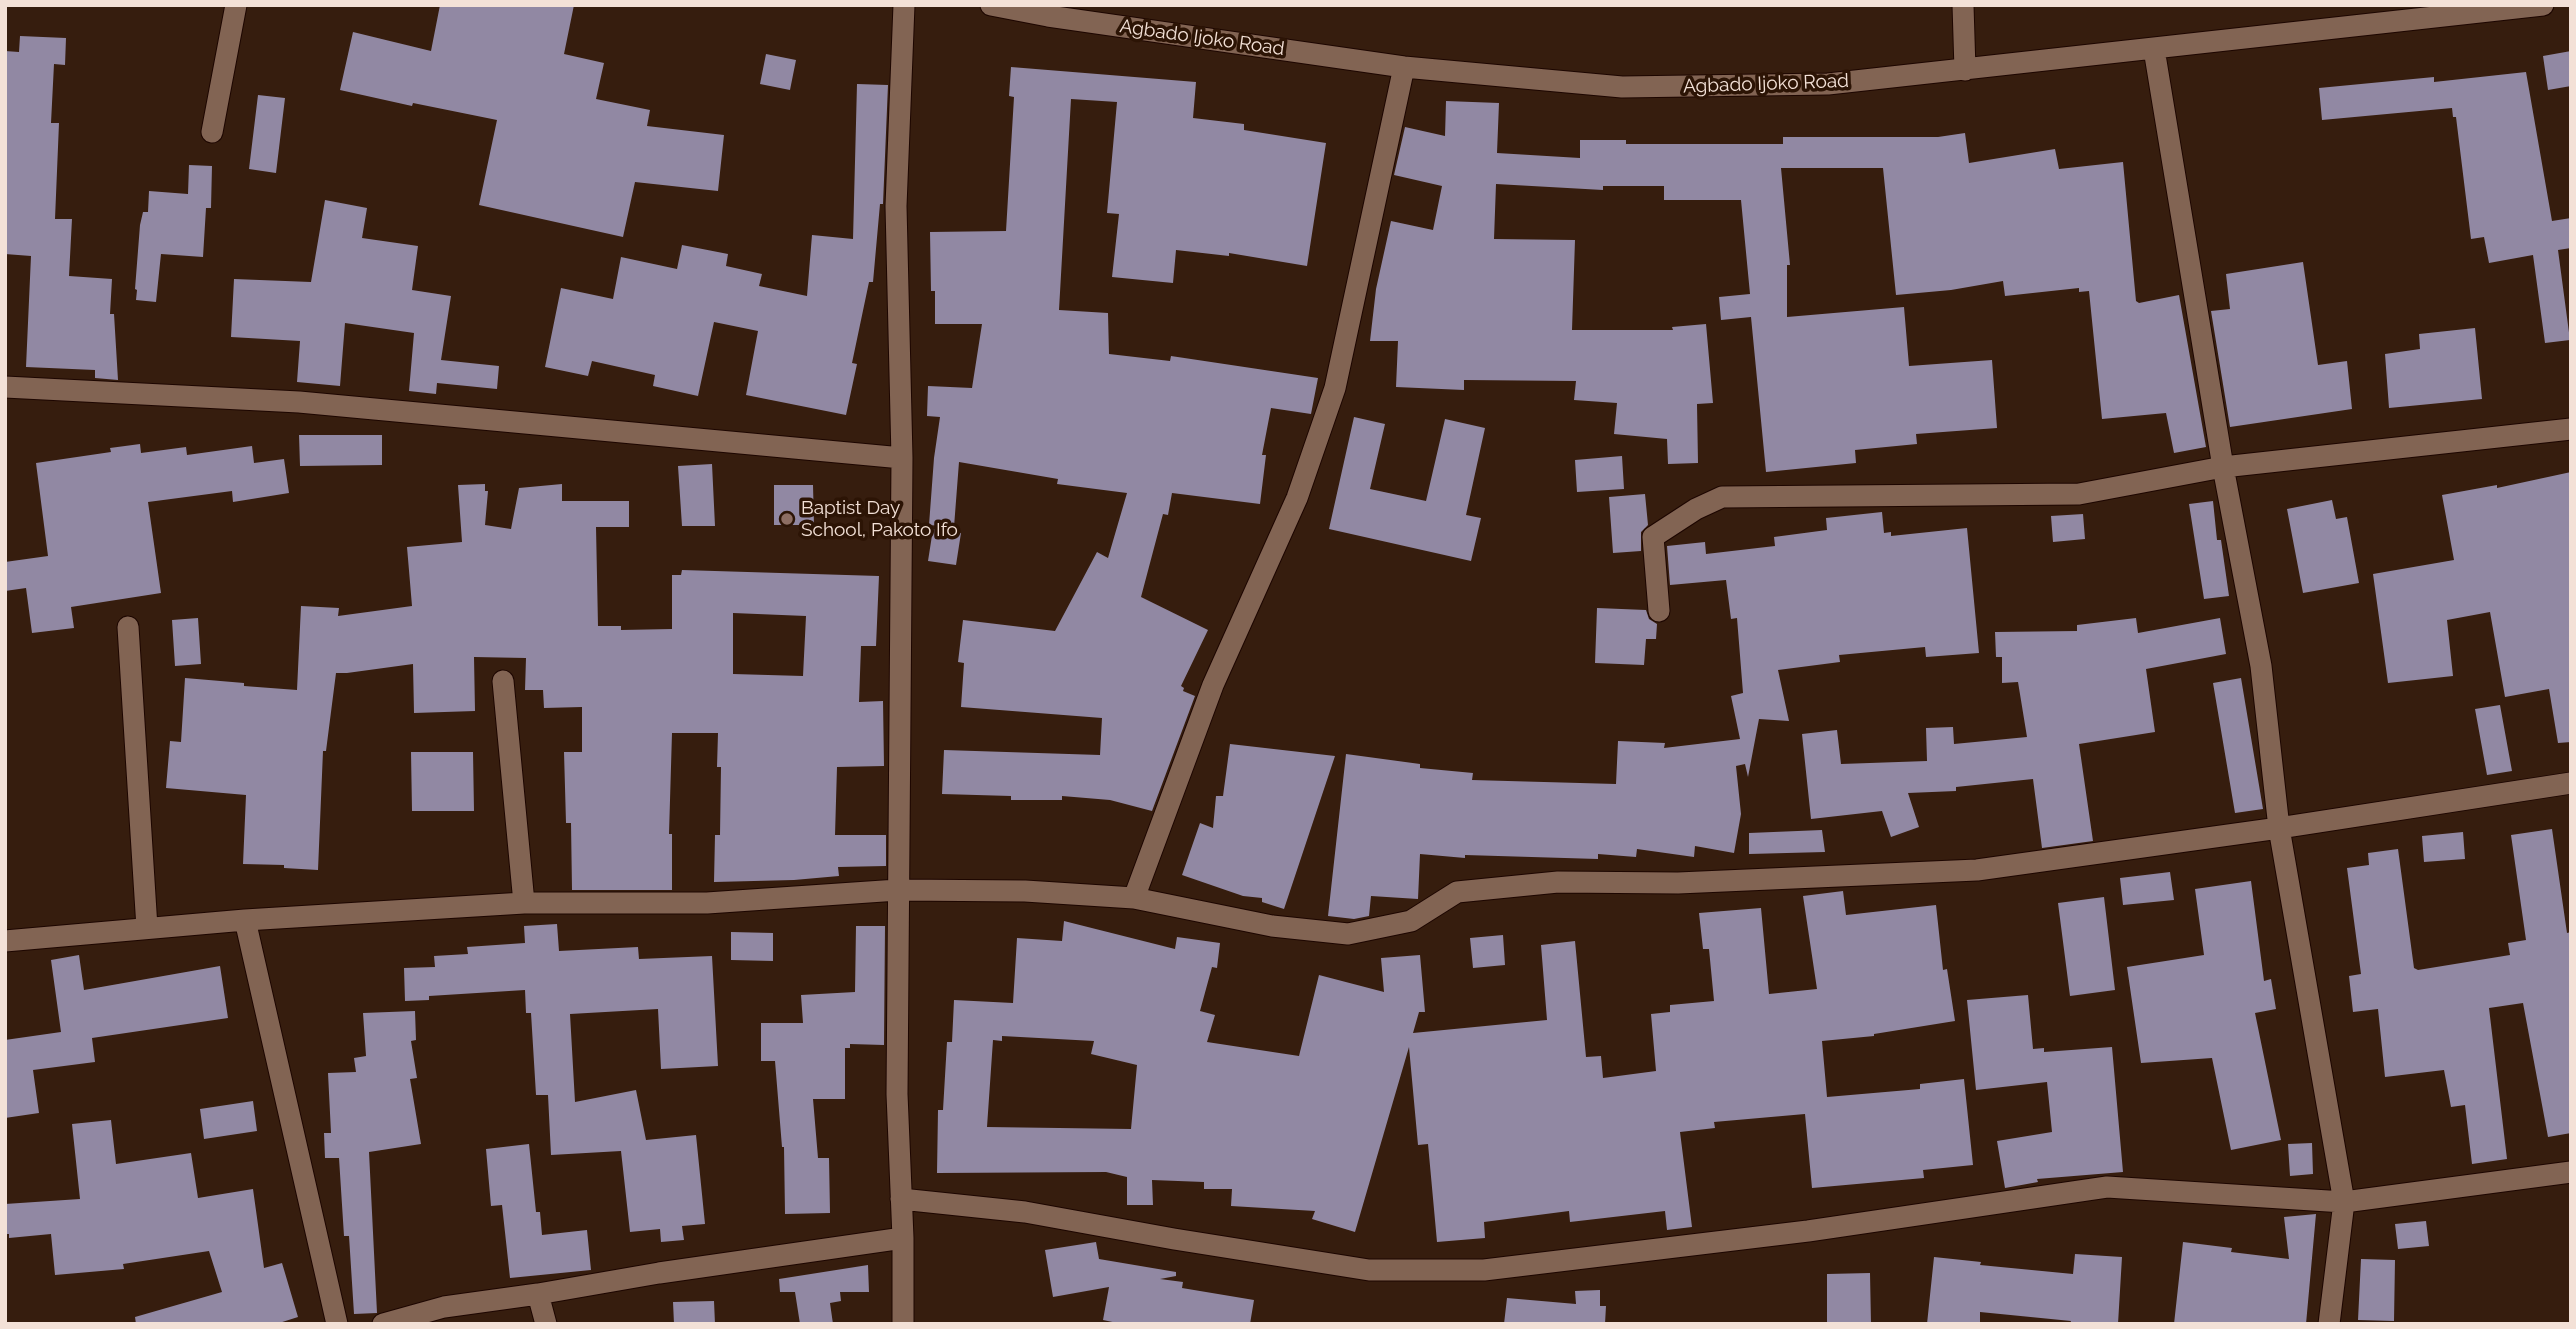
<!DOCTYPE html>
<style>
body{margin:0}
#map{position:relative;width:2576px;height:1329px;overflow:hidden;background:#361d0e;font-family:Raleway,sans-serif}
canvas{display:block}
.frame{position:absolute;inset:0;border:7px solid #f3e1d7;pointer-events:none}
</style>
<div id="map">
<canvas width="2576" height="1329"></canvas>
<div class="frame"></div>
</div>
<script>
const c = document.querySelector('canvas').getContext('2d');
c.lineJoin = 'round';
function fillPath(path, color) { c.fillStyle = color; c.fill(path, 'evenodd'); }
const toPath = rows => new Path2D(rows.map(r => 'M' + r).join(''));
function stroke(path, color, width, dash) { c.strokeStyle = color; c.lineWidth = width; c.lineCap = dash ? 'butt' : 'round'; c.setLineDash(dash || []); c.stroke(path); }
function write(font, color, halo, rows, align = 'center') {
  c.font = font + ' Raleway,sans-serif'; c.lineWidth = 7; c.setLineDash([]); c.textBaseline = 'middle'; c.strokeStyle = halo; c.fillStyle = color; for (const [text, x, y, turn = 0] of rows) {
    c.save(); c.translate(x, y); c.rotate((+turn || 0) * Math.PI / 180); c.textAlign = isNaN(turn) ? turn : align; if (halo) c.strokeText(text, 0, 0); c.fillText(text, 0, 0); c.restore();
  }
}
const building = toPath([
 [440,5,574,5,564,54,604,63,596,99,650,110,647,126,724,135,718,191,635,182,623,237,479,205,497,120,413,103,412,106,340,90,353,32,431,51],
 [20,36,66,38,65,65,54,64,51,123,59,123,55,219,72,219,69,276,112,279,110,314,114,314,118,380,95,378,95,370,26,367,31,256,5,254,5,51,19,52],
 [2571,51,2571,86,2548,90,2543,56],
 [766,54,796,60,790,90,760,84],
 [1011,67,1196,82,1193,118,1244,124,1244,130,1326,143,1307,266,1229,253,1229,256,1176,250,1173,283,1112,277,1119,214,1107,213,1117,102,1071,99,1059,310,1108,313,1109,354,1170,361,1171,356,1318,378,1311,414,1271,408,1262,455,1266,455,1260,504,1172,493,1168,515,1163,514,1141,597,1208,630,1181,686,1184,688,1183,691,1195,696,1152,811,1110,800,1062,796,1062,800,1011,800,1011,796,942,794,944,750,1100,755,1102,718,961,707,964,663,958,662,963,620,1055,631,1097,552,1108,558,1127,493,1057,484,1058,479,959,462,954,527,929,525,934,458,940,417,927,416,928,386,972,388,982,324,935,324,935,291,931,291,930,232,1006,231,1014,97,1009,96],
 [2526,72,2552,221,2571,218,2571,248,2558,250,2570,340,2545,343,2533,255,2489,263,2484,237,2471,239,2456,117,2453,117,2452,108,2322,120,2319,88,2434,77,2434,82],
 [857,84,888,85,883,204,880,204,873,282,869,282,852,363,857,364,846,415,746,395,758,331,714,322,698,396,653,386,655,375,592,361,588,376,545,367,561,288,613,299,621,257,677,269,682,245,728,254,726,266,762,274,759,286,807,296,812,235,853,239],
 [258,95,285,98,276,173,249,169],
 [1446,101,1499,103,1497,153,1580,158,1580,140,1626,140,1626,144,1783,144,1783,137,1938,137,1965,133,1969,163,2055,149,2059,169,2123,162,2136,301,2139,303,2179,295,2206,447,2174,453,2166,413,2102,419,2089,291,2079,292,2079,288,2005,296,2003,281,1951,290,1896,295,1883,168,1781,168,1790,265,1787,265,1787,317,1904,307,1909,366,1992,360,1997,428,1916,434,1917,444,1855,450,1856,463,1766,472,1751,317,1721,320,1719,297,1750,294,1741,200,1664,200,1664,186,1603,186,1603,190,1496,184,1494,239,1575,240,1572,330,1673,330,1672,327,1706,324,1713,403,1697,404,1698,463,1668,464,1667,439,1614,434,1617,403,1574,400,1576,381,1464,380,1464,390,1396,387,1398,341,1370,341,1376,289,1391,221,1433,230,1442,186,1394,175,1405,127,1445,136],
 [189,165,212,166,211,208,206,208,203,257,161,254,156,302,136,300,137,290,135,289,140,225,143,212,148,212,149,191,188,194],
 [325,200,367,208,362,238,418,246,412,290,451,296,441,360,499,366,497,389,437,383,436,394,409,391,414,333,345,323,340,386,297,382,300,341,231,337,234,279,311,282],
 [2303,262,2318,365,2347,361,2352,409,2230,427,2211,311,2230,309,2226,274],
 [2475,328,2482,399,2389,408,2385,354,2420,349,2419,334],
 [1354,417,1385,424,1370,489,1426,501,1445,419,1485,428,1466,515,1481,518,1471,561,1329,529],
 [299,435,382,435,382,465,300,466],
 [140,444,141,453,186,447,187,455,252,446,254,463,284,459,289,493,233,502,232,491,148,502,161,593,71,607,74,628,32,633,26,588,5,591,5,562,48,556,36,463,111,452,110,448],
 [1622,456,1624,489,1577,492,1575,460],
 [712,464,715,526,682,526,678,466],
 [2571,472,2571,742,2558,743,2549,689,2505,697,2490,612,2447,620,2453,676,2388,683,2373,574,2454,560,2442,495,2497,485,2497,488],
 [485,484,485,491,488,491,485,525,511,529,519,488,562,484,562,501,629,501,629,527,596,527,598,626,621,626,621,630,672,629,672,575,681,575,682,570,879,576,876,646,861,646,859,702,883,701,884,766,837,767,835,835,886,835,886,866,838,867,839,876,794,880,714,882,715,835,720,835,721,767,717,767,718,733,672,733,669,834,672,834,672,890,572,890,571,823,566,823,564,752,582,752,582,707,544,708,543,690,525,690,526,658,474,657,475,711,414,713,413,664,347,673,336,673,326,751,323,751,318,870,284,868,284,865,243,864,246,795,166,788,170,741,181,742,185,678,244,683,244,686,297,690,301,606,339,608,338,616,412,606,407,547,462,542,458,485],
 [733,613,806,616,803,676,733,674],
 [774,485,813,485,814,525,774,525],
 [1645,494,1648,525,1641,532,1641,551,1613,553,1609,497],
 [2332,500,2336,519,2347,517,2359,583,2303,593,2287,509],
 [2213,501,2217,540,2221,540,2229,596,2204,599,2189,504],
 [1882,512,1884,533,1891,532,1891,536,1967,528,1979,653,1926,657,1925,647,1839,655,1840,662,1778,670,1789,721,1759,719,1748,777,1745,764,1736,766,1741,814,1734,853,1695,846,1694,857,1637,849,1636,857,1598,854,1598,859,1465,855,1465,858,1420,854,1418,899,1371,896,1369,916,1354,919,1328,916,1346,754,1420,764,1420,768,1473,773,1472,780,1616,784,1618,741,1665,743,1664,748,1740,739,1731,696,1743,693,1737,618,1731,619,1726,580,1670,585,1667,546,1705,542,1706,554,1775,546,1774,537,1827,530,1826,518],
 [2083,514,2085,539,2053,542,2051,516],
 [933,529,961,533,956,565,928,561],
 [1597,608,1646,610,1649,619,1657,624,1656,639,1646,639,1644,665,1595,663],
 [198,618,201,664,175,666,172,620],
 [2136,618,2138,633,2220,618,2226,654,2146,669,2155,732,2079,744,2093,841,2042,848,2033,779,1956,787,1956,791,1908,793,1919,827,1891,837,1882,811,1811,819,1802,734,1837,730,1841,764,1927,761,1926,728,1953,727,1954,744,2027,737,2018,682,2002,683,2002,657,1996,657,1995,632,2077,631,2077,625],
 [2241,678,2263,809,2235,813,2213,683],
 [2500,705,2512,771,2487,775,2475,709],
 [1230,744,1335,756,1284,909,1262,902,1262,898,1243,896,1182,875,1200,823,1213,828,1216,796,1223,796],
 [411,752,473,752,474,811,412,811],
 [2552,829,2567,933,2571,932,2571,1133,2548,1137,2523,1003,2489,1008,2507,1159,2472,1164,2465,1105,2451,1107,2444,1070,2385,1077,2378,1009,2353,1012,2349,976,2361,974,2347,868,2369,865,2368,853,2398,849,2414,968,2418,970,2510,955,2508,943,2526,940,2511,835],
 [1822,830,1825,852,1749,854,1749,833],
 [2463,832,2465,859,2424,862,2422,836],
 [2170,872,2174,900,2123,905,2120,878],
 [2251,881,2264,981,2271,979,2276,1009,2255,1013,2281,1140,2231,1150,2212,1058,2141,1063,2127,967,2204,955,2195,889],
 [1843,891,1846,915,1936,905,1943,970,1947,969,1955,1021,1874,1034,1874,1036,1822,1041,1827,1097,1920,1089,1920,1084,1964,1079,1973,1165,1923,1170,1924,1178,1812,1188,1805,1114,1714,1122,1715,1128,1680,1132,1692,1227,1667,1230,1665,1211,1570,1222,1569,1211,1484,1222,1485,1238,1437,1242,1428,1144,1418,1145,1409,1047,1355,1232,1312,1219,1315,1211,1231,1206,1232,1189,1204,1189,1204,1182,1152,1180,1153,1205,1127,1205,1127,1177,1106,1172,937,1173,938,1110,943,1110,947,1042,952,1042,954,1000,1013,1003,1017,938,1062,941,1064,921,1175,949,1177,937,1220,943,1217,968,1212,967,1200,1011,1215,1015,1207,1042,1299,1056,1319,975,1384,992,1381,958,1420,955,1425,1012,1419,1012,1413,1033,1547,1020,1541,945,1575,941,1586,1057,1601,1056,1603,1078,1656,1071,1651,1014,1670,1012,1670,1005,1714,1001,1709,949,1703,949,1699,913,1761,908,1769,994,1817,989,1803,896],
 [1002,1036,1094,1041,1091,1054,1137,1065,1131,1129,987,1127,993,1040,1002,1041],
 [2104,897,2115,990,2070,996,2058,903],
 [557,924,559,951,638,947,639,959,712,956,718,1066,661,1069,658,1009,570,1014,575,1102,636,1090,646,1140,696,1135,705,1224,682,1226,684,1240,661,1242,660,1229,630,1232,621,1151,551,1155,548,1095,536,1095,531,1013,526,1013,525,990,429,996,429,1000,405,1001,404,968,435,967,434,956,468,954,467,947,525,943,524,926],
 [856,926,885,926,884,1045,850,1044,850,1048,845,1048,845,1099,813,1099,818,1158,829,1158,830,1213,785,1214,784,1147,782,1147,775,1061,761,1061,761,1023,803,1023,801,995,855,992],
 [731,932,773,933,773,961,731,960],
 [1503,935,1505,965,1473,968,1470,938],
 [79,955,84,990,220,966,228,1018,92,1038,95,1062,33,1070,39,1113,5,1118,5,1040,61,1032,51,960],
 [2028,995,2033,1049,2044,1048,2044,1052,2112,1047,2123,1172,2037,1179,2038,1182,2005,1188,1997,1141,2052,1132,2047,1082,1976,1090,1967,1000],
 [415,1011,416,1040,411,1041,417,1078,410,1079,421,1144,369,1152,377,1313,354,1314,349,1236,344,1236,339,1158,325,1158,324,1133,331,1133,328,1073,356,1072,354,1058,366,1056,363,1013],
 [253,1101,257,1131,204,1139,200,1109],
 [111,1120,116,1164,191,1153,198,1198,253,1189,264,1268,282,1263,298,1317,276,1324,136,1324,135,1317,222,1292,209,1251,123,1264,124,1269,55,1275,51,1234,9,1238,9,1234,5,1234,5,1204,80,1199,72,1124],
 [2312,1143,2313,1174,2290,1176,2288,1144],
 [529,1144,536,1212,540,1212,542,1235,587,1230,591,1270,510,1278,502,1205,491,1206,486,1149],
 [2316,1214,2306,1324,2174,1324,2183,1242,2232,1248,2231,1252,2289,1259,2284,1217],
 [2426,1221,2429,1246,2398,1249,2395,1224],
 [1096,1242,1099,1259,1176,1272,1176,1276,1160,1279,1183,1282,1182,1288,1254,1300,1250,1324,1122,1324,1103,1320,1109,1287,1053,1297,1045,1250],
 [2075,1254,2122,1257,2118,1324,2070,1324,2071,1321,1980,1312,1980,1324,1927,1324,1934,1257,1981,1262,1980,1265,2073,1274],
 [2361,1259,2395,1260,2394,1321,2358,1320],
 [868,1265,869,1292,840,1292,841,1301,830,1303,833,1324,800,1324,795,1292,780,1292,779,1279],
 [1870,1273,1871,1324,1827,1324,1827,1274],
 [1600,1290,1600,1306,1606,1306,1605,1324,1504,1324,1507,1298,1576,1304,1575,1291],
 [714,1301,715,1324,674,1324,673,1302]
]);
const street = toPath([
 [991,5,1048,16,1404,67,1622,87,1828,84,2543,5],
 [1963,5,1965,70],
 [2154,49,2223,467,2261,666,2279,828,2344,1202,2329,1324],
 [212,132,236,5],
 [5,387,299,402,902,458],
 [1659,611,1653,537,1696,509,1722,497,2079,494,2223,467,2571,429],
 [128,627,147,928],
 [503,681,524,903],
 [1134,898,1213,685,1297,498,1335,388,1404,67],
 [245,920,337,1324],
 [5,941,245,920,524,903,707,903,898,890,1025,891,1134,898,1272,926,1348,934,1411,921,1457,892,1558,882,1678,883,1977,870,2279,828,2571,783],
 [901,1199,1025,1212,1174,1239,1369,1270,1484,1270,1808,1231,2107,1187,2344,1202,2571,1172],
 [538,1294,546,1324],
 [383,1324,444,1307,538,1294,659,1273,903,1238],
 [903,1324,903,1238,897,1094,902,458,896,206,904,5]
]);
const markers = [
 [787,519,7,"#8d6e63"]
];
const streetNames = [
 ["Agbado Ijoko Road",1202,38,8],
 ["Agbado Ijoko Road",1766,84,-2]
];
const poiNames = [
 ["Baptist Day",801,508],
 ["School, Pakoto Ifo",801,530]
];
fillPath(building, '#9188a3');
stroke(street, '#1d0600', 23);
stroke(street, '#826453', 21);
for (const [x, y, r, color] of markers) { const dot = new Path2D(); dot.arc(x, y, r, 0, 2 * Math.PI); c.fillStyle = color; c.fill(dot); stroke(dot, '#2c1405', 2.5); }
write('19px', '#f3e1d7', '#2c1405', streetNames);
write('19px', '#f3e1d7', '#2c1405', poiNames, 'left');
</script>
